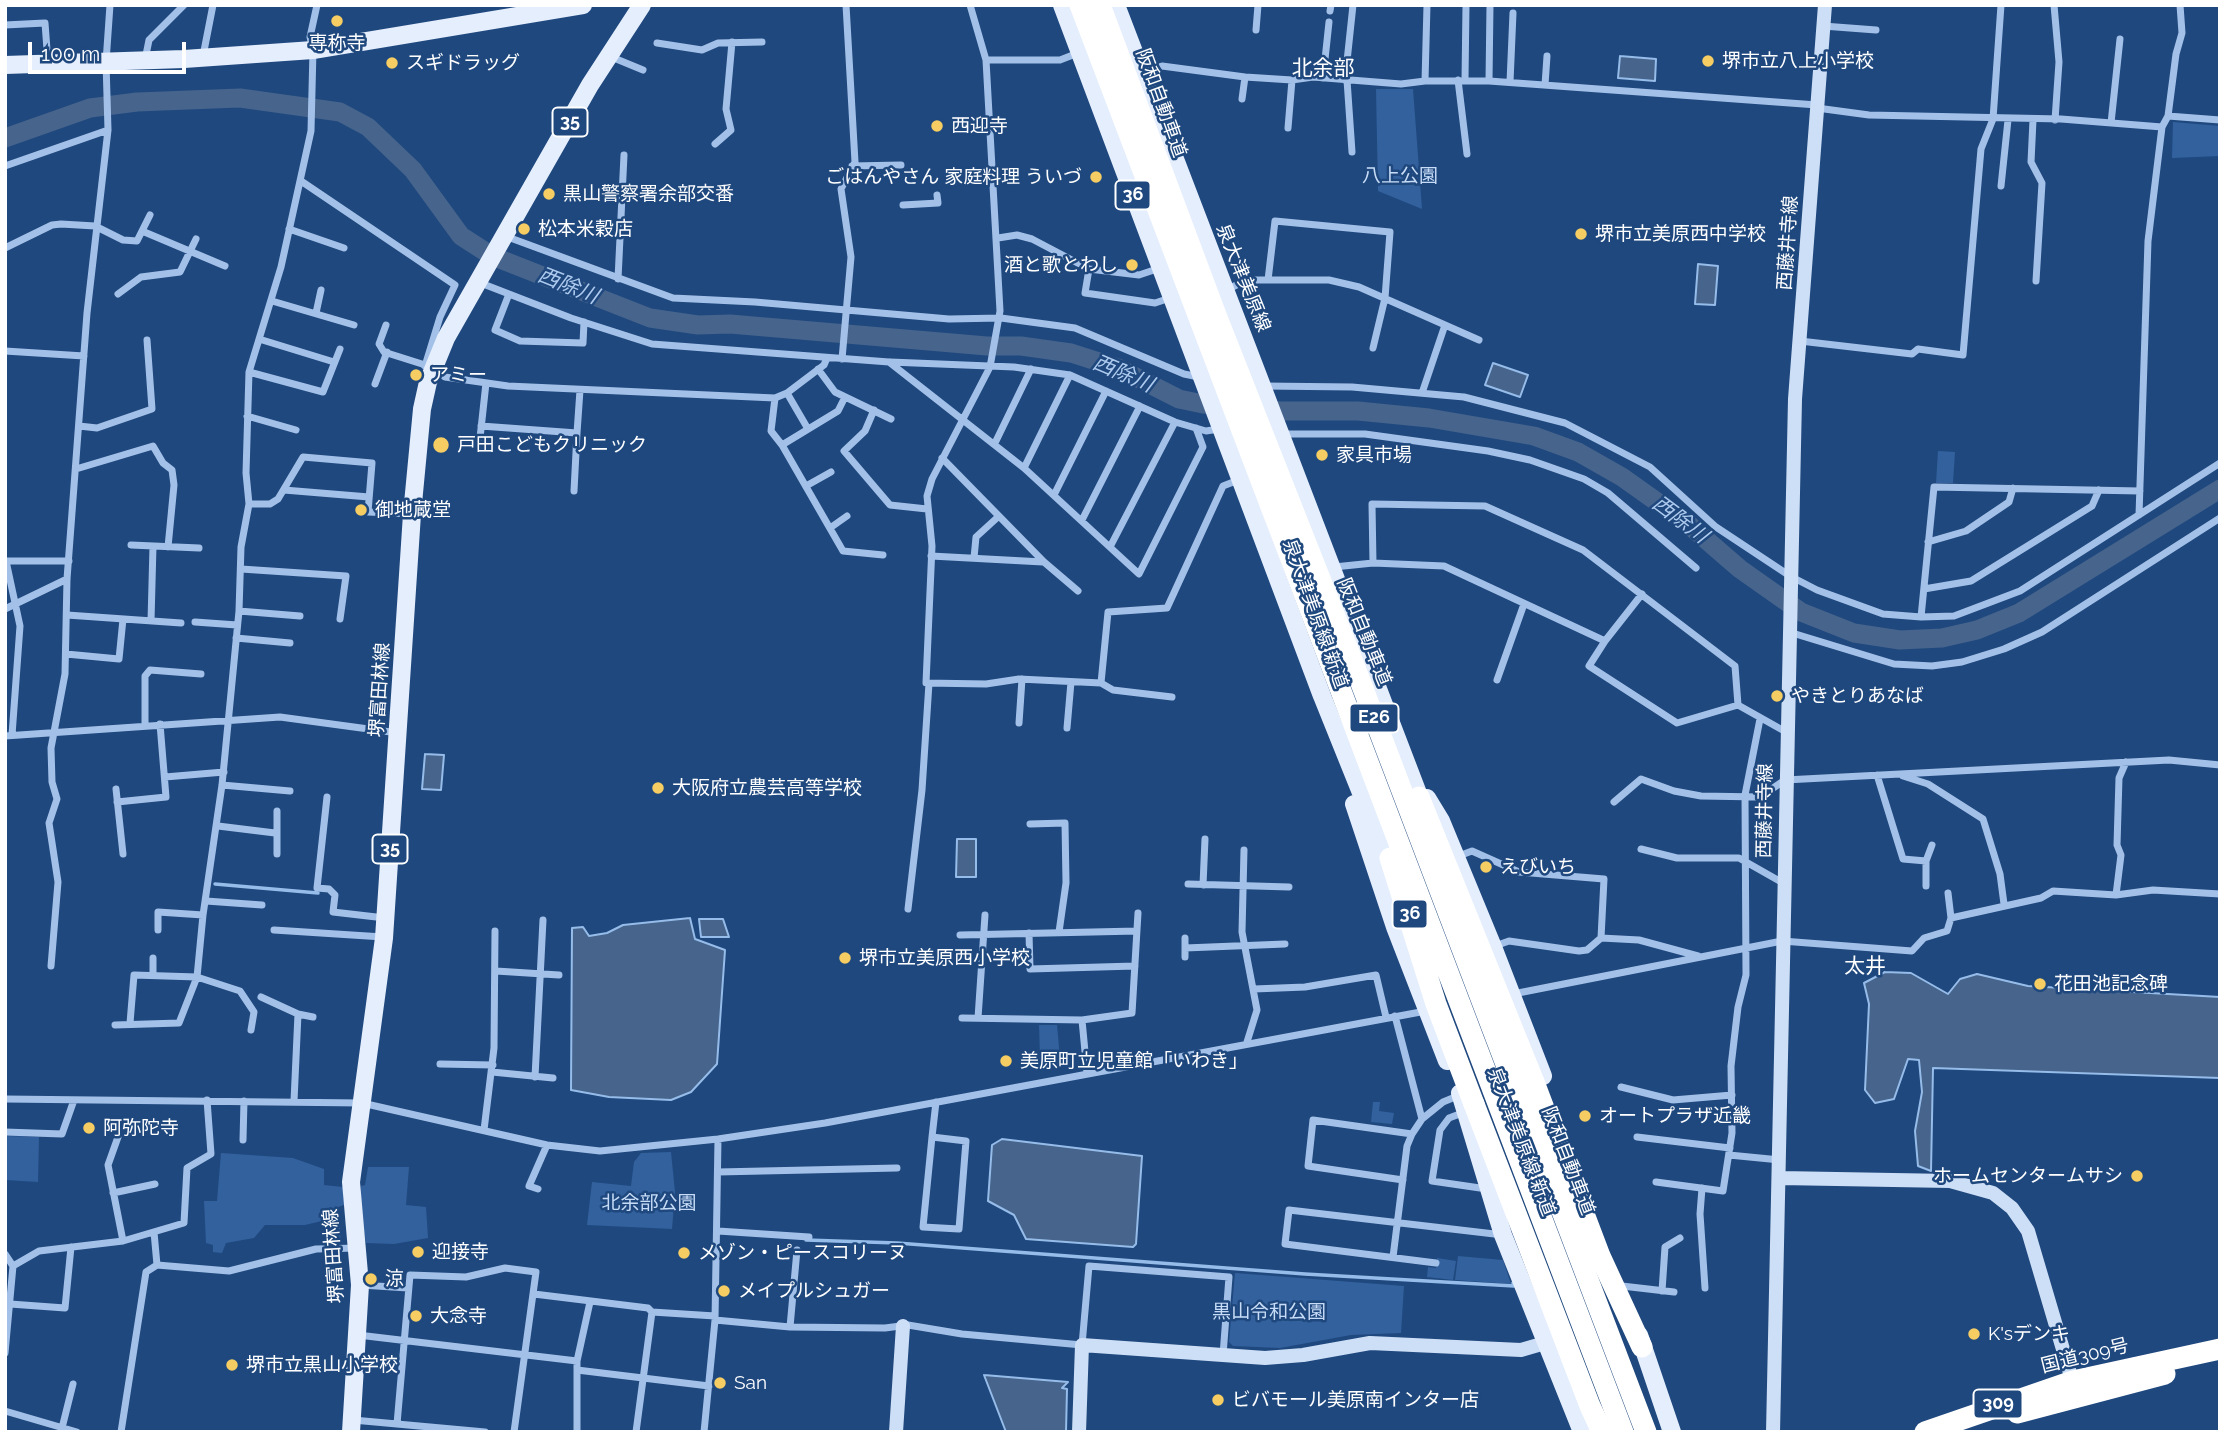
<!DOCTYPE html>
<meta charset="utf-8">
<style>
body{margin:0}
#map{position:relative;width:2225px;height:1437px;overflow:hidden;background:#1f487e;font-family:Raleway,sans-serif}
canvas{display:block}
.frame{position:absolute;inset:0;border:7px solid #fff;pointer-events:none}
.scale{position:absolute;left:28px;top:42px;width:158px;height:32px;box-sizing:border-box;border:4px solid #fff;border-top:0;padding-left:9px;font-size:21px;line-height:24px;white-space:nowrap;color:#fff;-webkit-text-stroke:5px #1f487e;paint-order:stroke}
</style>
<div id="map">
<canvas width="2225" height="1437"></canvas>
<div class="frame"></div>
<div class="scale">100 m</div>
</div>
<script>
const c = document.querySelector('canvas').getContext('2d');
c.lineJoin = 'round';
function fillPath(path, color) { c.fillStyle = color; c.fill(path, 'evenodd'); }
const toPath = rows => new Path2D(rows.map(r => 'M' + r).join(''));
function stroke(path, color, width, dash) { c.strokeStyle = color; c.lineWidth = width; c.lineCap = dash ? 'butt' : 'round'; c.setLineDash(dash || []); c.stroke(path); }
function write(font, color, halo, rows, align = 'center') {
  c.font = font + ' Raleway,"Noto Sans JP",sans-serif'; c.lineWidth = 5; c.setLineDash([]); c.textBaseline = 'middle'; c.strokeStyle = halo; c.fillStyle = color; for (const [text, x, y, turn = 0] of rows) {
    c.save(); c.translate(x, y); c.rotate((+turn || 0) * Math.PI / 180); c.textAlign = isNaN(turn) ? turn : align; if (halo) c.strokeText(text, 0, 0); c.fillText(text, 0, 0); c.restore();
  }
}
const green = toPath([
 [1376,89,1413,89,1422,209,1378,191],
 [2173,122,2220,126,2220,156,2172,158],
 [1938,451,1955,452,1953,483,1936,483],
 [1039,1025,1057,1025,1060,1059,1040,1056],
 [1373,1102,1380,1102,1379,1111,1394,1113,1392,1124,1371,1122],
 [5,1136,39,1137,38,1182,6,1180],
 [671,1152,675,1192,672,1229,587,1225,592,1182,631,1186,634,1162,641,1153],
 [221,1153,293,1158,324,1169,324,1185,343,1187,344,1205,338,1207,341,1242,330,1244,326,1220,305,1225,265,1225,254,1238,226,1243,222,1253,213,1252,213,1245,206,1243,204,1201,217,1201],
 [368,1167,409,1167,406,1205,426,1207,428,1238,394,1244,366,1243,360,1208,361,1186,365,1185],
 [1458,1256,1503,1260,1511,1284,1455,1280],
 [1437,1258,1456,1261,1453,1280,1427,1277,1428,1267,1436,1268],
 [1235,1273,1404,1286,1401,1333,1351,1335,1280,1348,1233,1346,1229,1342]
]);
const water = toPath([
 [1620,56,1656,59,1655,81,1618,78,1620,56],
 [1698,264,1718,266,1715,305,1695,304,1698,264],
 [1493,363,1528,375,1520,397,1485,385,1493,363],
 [425,754,444,755,441,790,422,789,425,754],
 [957,839,976,839,976,877,956,877,957,839],
 [690,918,695,939,725,950,717,1064,691,1092,671,1100,609,1097,571,1090,572,928,583,927,589,936,607,933,623,925,690,918],
 [699,919,723,919,729,937,701,937,699,919],
 [1885,972,1911,973,1948,994,1960,979,1977,974,2028,986,2220,997,2220,1078,1933,1068,1931,1171,1918,1166,1915,1131,1922,1092,1919,1060,1908,1059,1894,1099,1875,1103,1865,1090,1869,1004,1864,983,1885,972],
 [1002,1139,1142,1156,1136,1244,1133,1247,1026,1239,1014,1215,988,1201,992,1145,1002,1139],
 [984,1375,1068,1382,1062,1388,1067,1389,1066,1432,1006,1432,984,1375]
]);
const stream = toPath([
 [215,884,318,893],
 [806,1240,897,1243,1305,1274,1514,1286,1513,1283]
]);
const river = toPath([
 [5,138,90,108,137,102,240,98,340,112,368,127,413,170,461,236,492,256,650,318,698,325,730,324,987,346,1021,346,1071,353,1118,368,1179,399,1203,404,1281,411,1358,411,1429,418,1534,436,1578,452,1622,477,1688,524,1740,569,1801,612,1854,633,1900,640,1942,638,1977,630,2019,613,2220,489]
]);
const street = toPath([
 [970,5,986,60,1000,311,990,367,932,479,927,496,932,546,926,683,986,684,1019,679,1101,683,1108,612,1167,608,1223,486,1241,479],
 [2054,5,2059,62,2055,120],
 [1330,11,1331,5],
 [5,25,45,23,48,63],
 [1823,26,1876,30],
 [1256,30,1258,5],
 [657,43,702,50,718,43,762,42],
 [203,56,213,5],
 [609,56,643,70],
 [145,60,149,40,184,5],
 [986,60,1060,60,1078,53],
 [1142,72,1162,66,1245,77,1292,80,1313,77,1401,84,1425,81,1489,81,1817,105],
 [1323,78,1329,22],
 [1345,80,1353,5],
 [1347,80,1352,152],
 [1458,80,1467,154],
 [1465,80,1466,5],
 [1425,81,1427,5],
 [1489,81,1490,5],
 [1510,82,1513,13],
 [1545,85,1547,56],
 [1242,99,1245,77],
 [1817,108,1869,115,2061,119,2162,127],
 [2168,116,2220,120],
 [2033,120,2031,162,2042,183,2036,281],
 [2111,123,2120,39],
 [1288,128,1292,80],
 [715,144,731,130,726,109,732,42],
 [5,166,108,130],
 [852,166,901,165],
 [301,181,455,285,440,317,425,366],
 [2001,186,2008,120],
 [903,205,938,203,937,195],
 [289,229,344,248],
 [142,231,225,266],
 [505,236,673,298,755,302,949,319,1001,318,1075,328,1184,374,1199,377],
 [998,238,1017,235,1032,239,1089,269,1139,275,1160,268],
 [5,248,52,225,61,224,95,226,123,240,137,241,150,215],
 [1089,269,1085,293,1155,303,1170,298],
 [618,279,624,155],
 [1268,280,1275,221,1390,232,1385,298,1373,348],
 [478,282,571,318,652,344,889,362,1024,468,1139,574,1203,447,1196,428],
 [1226,290,1247,280,1329,280,1359,287,1479,340],
 [118,294,141,277,180,272,196,239],
 [509,294,495,330,520,341,583,343,584,322],
 [272,301,354,325],
 [316,313,321,290],
 [386,325,379,344,384,352,422,364,445,377,508,386,775,398,787,393,824,365,827,358],
 [259,339,334,362],
 [1800,341,1912,354,1918,349,1963,355,1981,149,1993,119,2001,5],
 [5,351,84,356],
 [842,359,851,257,841,189,855,162,846,5],
 [890,362,1014,367,1070,375,1175,422,1206,431,1219,429],
 [818,369,835,392,891,419],
 [249,372,323,392,340,349],
 [375,384,387,352],
 [1264,386,1352,387,1464,397,1565,423,1650,467,1716,527,1790,576,1817,590,1883,614,1921,617,1954,616,2020,591,2220,463],
 [787,393,808,429],
 [1422,393,1445,325],
 [775,398,771,431,782,445,843,551,883,555],
 [874,410,865,431,844,451,890,505,927,509],
 [247,416,296,430],
 [79,426,97,428,152,409,147,340],
 [481,426,577,433,580,390],
 [1282,434,1365,434,1488,451,1530,460,1584,479,1608,493,1696,568],
 [480,438,486,383],
 [995,443,1031,369],
 [782,445,838,411,845,397],
 [942,458,1044,562,1078,591],
 [1024,468,1070,375],
 [76,469,153,446,163,463,172,470,174,485,168,547],
 [806,486,831,472],
 [284,490,369,497],
 [574,491,577,433],
 [1054,495,1106,391],
 [249,504,270,504,278,499,303,457,372,463,368,512,410,514],
 [2139,515,2148,241,2162,127,2168,116,2176,54,2182,33,2180,5],
 [1082,520,1140,406],
 [830,528,847,516],
 [1928,542,1966,531,2009,502,2013,488],
 [131,545,199,548],
 [1110,547,1175,422],
 [931,556,1043,562],
 [974,558,976,537,999,516],
 [1373,563,1372,504,1485,506,1583,550,1735,666,1738,705],
 [1334,567,1373,563,1444,566,1605,641,1589,666,1677,723,1738,705,1786,732],
 [241,569,346,576,340,619],
 [1924,589,1971,581,2092,506,2099,490],
 [5,609,67,579],
 [239,611,300,616],
 [67,615,181,623],
 [1921,617,1934,487,2140,491],
 [151,621,153,546],
 [195,622,237,625],
 [1789,632,1894,664,1932,666,1962,662,2004,649,2042,632,2220,518],
 [236,638,290,643],
 [1605,641,1642,594],
 [66,654,119,659,123,619],
 [1497,680,1524,604],
 [1101,683,1113,690,1172,697],
 [1019,723,1022,679],
 [145,725,145,676,150,670,201,674],
 [1067,728,1071,682],
 [12,735,20,626,6,561,69,561],
 [5,736,280,717,398,733],
 [1877,775,1903,859,1926,861,1932,845],
 [1903,776,1928,784,1983,819,2000,874,2004,904],
 [165,777,224,772],
 [222,785,290,791],
 [116,789,123,854],
 [327,797,317,888,329,889,335,895,333,912,385,918],
 [117,802,166,797,160,724],
 [1614,802,1641,779,1674,791,1701,796,1760,797,1785,780,2169,760,2220,765],
 [277,811,277,854],
 [1030,824,1065,823,1066,883,1059,932],
 [218,826,275,833],
 [1641,849,1677,858,1739,858,1783,883],
 [1244,850,1242,932,1257,1010,1247,1042],
 [1456,857,1472,851,1519,872,1604,879,1601,938,1639,940,1698,956],
 [1926,861,1926,886],
 [1188,884,1289,887],
 [1203,885,1205,839],
 [1948,893,1951,918],
 [2116,895,2121,855,2117,845,2119,778,2126,762],
 [206,901,262,905],
 [908,909,922,790,929,683],
 [158,930,158,912,203,915],
 [274,930,383,937],
 [1029,933,1030,969,1135,966],
 [960,935,1137,931],
 [1185,938,1185,957],
 [1495,946,1509,941,1579,951,1587,950,1601,938],
 [1185,948,1285,944],
 [51,966,58,882,49,823,57,799,52,782,51,748,65,674,67,579,87,313,108,130,106,62,110,5],
 [496,971,559,975],
 [153,975,153,958],
 [1254,989,1305,987,1376,975,1386,1017],
 [1513,994,1782,941,1912,951,1924,938,1947,931,1951,918,2041,898,2053,891,2116,895,2153,890,2220,894],
 [261,997,298,1014,313,1017],
 [1395,1016,1422,1119],
 [962,1018,1082,1020,1132,1013,1138,913],
 [978,1018,985,915],
 [1082,1020,1087,1073],
 [130,1023,134,975,197,977,240,991,254,1012,251,1030],
 [115,1025,179,1023,197,977,203,915,222,785,239,611,241,547,249,504,246,473,249,372,281,267,311,131,313,50,310,37,317,5],
 [440,1064,493,1065],
 [492,1072,553,1078],
 [535,1077,543,920],
 [1621,1087,1673,1100,1732,1095],
 [5,1099,362,1103,547,1145,600,1151,718,1139,825,1123,1426,1011],
 [294,1101,298,1014],
 [1465,1112,1449,1118,1440,1130,1432,1181,1480,1188,1487,1185],
 [484,1130,494,1048,495,931],
 [5,1132,62,1134,74,1100],
 [118,1137,108,1165,123,1241],
 [932,1137,966,1141,959,1229,923,1227,932,1137,936,1102],
 [1637,1137,1730,1148],
 [243,1140,244,1101],
 [1729,1155,1780,1160],
 [718,1172,897,1168],
 [1403,1180,1308,1166,1313,1120,1412,1134],
 [1656,1182,1723,1191,1732,1133,1731,1066,1738,1007,1746,975,1745,795,1760,719],
 [1702,1188,1700,1214,1705,1288],
 [538,1189,529,1186,547,1145],
 [113,1193,155,1184],
 [718,1231,809,1237],
 [5,1254,13,1266,5,1353],
 [1393,1257,1407,1146,1412,1134,1422,1119,1443,1102,1460,1095],
 [1436,1263,1285,1244,1289,1210,1503,1235],
 [157,1265,229,1271,316,1249,357,1248],
 [13,1266,39,1251,123,1241,184,1223,187,1168,211,1154,207,1100],
 [361,1285,408,1288],
 [1622,1286,1674,1292],
 [1662,1291,1665,1247,1680,1238],
 [534,1294,648,1308,652,1312,715,1316],
 [10,1304,65,1308,71,1247],
 [715,1320,790,1327,885,1328,908,1325,962,1334,1082,1345,1089,1266,1229,1277,1223,1355],
 [790,1327,797,1250],
 [358,1335,577,1361],
 [577,1370,709,1386],
 [5,1411,77,1432],
 [353,1420,485,1432],
 [397,1424,410,1275,466,1277,505,1268,536,1272,514,1432],
 [62,1428,73,1384],
 [121,1432,146,1272,157,1265,154,1232],
 [577,1432,577,1361,590,1302],
 [636,1432,652,1312],
 [704,1432,715,1320,718,1139]
]);
const secondary = toPath([
 [1780,1178,1950,1181,1993,1193,2012,1208,2028,1231,2075,1390],
 [896,1432,903,1326],
 [1079,1432,1082,1345,1265,1358,1303,1355,1370,1343,1521,1350,1545,1343],
 [1773,1432,1795,399,1825,5]
]);
const primary = toPath([
 [1062,5,1322,696,1392,870],
 [1116,5,1424,809],
 [5,65,184,59,313,50,583,5],
 [1427,798,1441,821,1493,947,1543,1076],
 [1354,804,1395,927,1447,1061],
 [1460,1093,1503,1235,1582,1432],
 [1639,1335,1672,1432],
 [351,1432,360,1285,351,1182,384,938,412,514,422,409,428,382,446,338,590,85,642,5]
]);
const highway = toPath([
 [1534,1082,1600,1256,1642,1347],
 [1474,1104,1590,1406,1602,1432],
 [2017,1413,2165,1374],
 [1925,1432,2073,1381,2220,1349]
]);
const highwayBridge = toPath([
 [1080,5,1623,1432],
 [1100,5,1216,315,1351,657,1646,1432],
 [1419,797,1534,1082],
 [1390,858,1436,1004,1474,1104]
]);
const markers = [
 [337,21,7,"#f6cd63"],
 [1708,61,7,"#f6cd63"],
 [392,63,7,"#f6cd63"],
 [937,126,7,"#f6cd63"],
 [1096,177,7,"#f6cd63"],
 [549,194,7,"#f6cd63"],
 [524,229,7,"#f6cd63"],
 [1581,234,7,"#f6cd63"],
 [1132,265,7,"#f6cd63"],
 [416,375,7,"#f6cd63"],
 [441,445,9,"#f6cd63"],
 [1322,455,7,"#f6cd63"],
 [361,510,7,"#f6cd63"],
 [1777,696,7,"#f6cd63"],
 [658,788,7,"#f6cd63"],
 [1486,867,7,"#f6cd63"],
 [845,958,7,"#f6cd63"],
 [2040,984,7,"#f6cd63"],
 [1006,1061,7,"#f6cd63"],
 [1585,1116,7,"#f6cd63"],
 [89,1128,7,"#f6cd63"],
 [2137,1176,7,"#f6cd63"],
 [418,1252,7,"#f6cd63"],
 [684,1253,7,"#f6cd63"],
 [371,1279,7,"#f6cd63"],
 [724,1291,7,"#f6cd63"],
 [416,1316,7,"#f6cd63"],
 [1974,1334,7,"#f6cd63"],
 [232,1365,7,"#f6cd63"],
 [720,1383,7,"#f6cd63"],
 [1218,1400,7,"#f6cd63"]
];
const shields = [
 [570,122,35],
 [1133,195,35],
 [1374,718,49],
 [390,849,35],
 [1410,914,35],
 [1998,1404,49]
];
const shieldNames = [
 ["35",570,122],
 ["36",1133,195],
 ["E26",1374,718],
 ["35",390,849],
 ["36",1410,914],
 ["309",1998,1404]
];
const poiNames = [
 ["専称寺",337,43,"center"],
 ["堺市立八上小学校",1722,61],
 ["スギドラッグ",406,63],
 ["西迎寺",951,126],
 ["ごはんやさん 家庭料理 ういづ",1082,177,"right"],
 ["黒山警察署余部交番",563,194],
 ["松本米穀店",538,229],
 ["堺市立美原西中学校",1595,234],
 ["酒と歌とわし",1118,265,"right"],
 ["アミー",430,375],
 ["戸田こどもクリニック",457,445],
 ["家具市場",1336,455],
 ["御地蔵堂",375,510],
 ["やきとりあなば",1791,696],
 ["大阪府立農芸高等学校",672,788],
 ["えびいち",1500,867],
 ["堺市立美原西小学校",859,958],
 ["花田池記念碑",2054,984],
 ["美原町立児童館「いわき」",1020,1061],
 ["オートプラザ近畿",1599,1116],
 ["阿弥陀寺",103,1128],
 ["ホームセンタームサシ",2123,1176,"right"],
 ["迎接寺",432,1252],
 ["メゾン・ピースコリーヌ",698,1253],
 ["涼",385,1279],
 ["メイプルシュガー",738,1291],
 ["大念寺",430,1316],
 ["K'sデンキ",1988,1334],
 ["堺市立黒山小学校",246,1365],
 ["San",734,1383],
 ["ビバモール美原南インター店",1232,1400]
];
const streetNames = [
 ["阪和自動車道",1161,103,70],
 ["西藤井寺線",1788,243,-86],
 ["泉大津美原線",1243,278,68],
 ["泉大津美原線 新道",1315,614,70],
 ["阪和自動車道",1364,632,68],
 ["堺富田林線",380,690,-86],
 ["西藤井寺線",1765,811,-89],
 ["泉大津美原線 新道",1521,1142,69],
 ["阪和自動車道",1568,1161,69],
 ["堺富田林線",334,1256,-94],
 ["国道309号",2085,1356,-14]
];
const parkNames = [
 ["八上公園",1400,176],
 ["北余部公園",649,1203],
 ["黒山令和公園",1269,1312]
];
const neighbourhoodNames = [
 ["北余部",1323,69],
 ["太井",1865,967]
];
const waterNames = [
 ["西除川",568,286,22],
 ["西除川",1123,374,23],
 ["西除川",1680,520,37]
];
fillPath(green, '#32619d');
fillPath(water, '#46648c');
stroke(water, '#96bce9', 2);
stroke(stream, '#96bce9', 3.5);
stroke(river, '#46648c', 19);
stroke(street, '#a3c1e8', 7);
stroke(secondary, '#cddff6', 14);
stroke(primary, '#e5eefd', 18);
stroke(highway, '#fff', 21);
stroke(highwayBridge, '#fff', 21);
for (const [x, y, r, color] of markers) { const dot = new Path2D(); dot.arc(x, y, r, 0, 2 * Math.PI); c.fillStyle = color; c.fill(dot); stroke(dot, '#1f487e', 2.5); }
for (const [x, y, w] of shields) { const box = new Path2D(); box.roundRect(x - w / 2, y - 14.5, w, 29, 5); c.fillStyle = '#1f487e'; c.fill(box); stroke(box, '#fff', 2); }
write('bold 18px', '#fff', null, shieldNames);
write('19px', '#fff', '#1f487e', poiNames, 'left');
write('19px', '#fff', '#1f487e', streetNames);
write('19px', '#c7dcf6', '#1f487e', parkNames);
write('21px', '#fff', '#1f487e', neighbourhoodNames);
write('italic 21px', '#aecbef', '#1f487e', waterNames);
</script>
